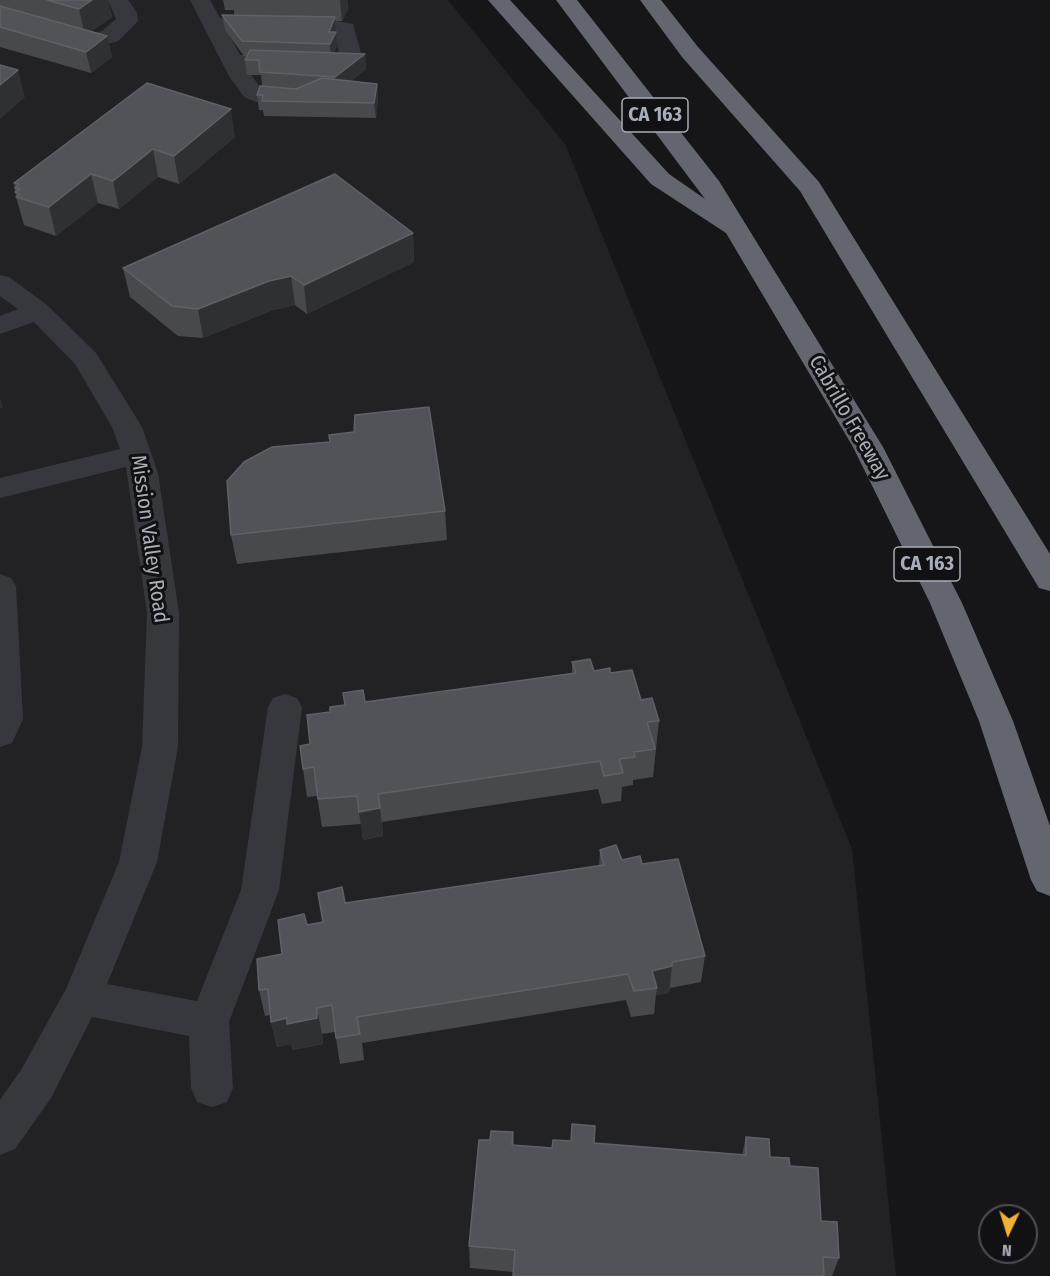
<!DOCTYPE html>
<style>
body{margin:0}
#map{position:relative;width:1050px;height:1276px;overflow:hidden;background:#161618;font-family:"Fira Sans Condensed",sans-serif}
canvas{display:block}
.north{position:absolute;left:978px;top:1204px;width:60px;height:60px;box-sizing:border-box;background:#111113;border:2px solid #4d4f55;border-radius:50%;rotate:184deg;font-size:16px;font-weight:700;line-height:24px;text-align:center;color:#a8adb8}
.north::after{content:'';display:block;margin:auto;width:21px;height:27px;background:#f2b134;clip-path:polygon(50% 0,100% 100%,50% 72%,0 100%)}
</style>
<div id="map">
<canvas width="1050" height="1276"></canvas>
<div class="north">N</div>
</div>
<script>
const c = document.querySelector('canvas').getContext('2d');
c.lineJoin = 'round';
function fillPath(path, color) { c.fillStyle = color; c.fill(path, 'evenodd'); }
const toPath = rows => new Path2D(rows.map(r => 'M' + r).join(''));
function stroke(path, color, width, dash) { c.strokeStyle = color; c.lineWidth = width; c.lineCap = dash ? 'butt' : 'round'; c.setLineDash(dash || []); c.stroke(path); }
function write(font, color, halo, rows, align = 'center') {
  c.font = font + ' "Fira Sans Condensed",sans-serif'; c.lineWidth = 6; c.setLineDash([]); c.textBaseline = 'middle'; c.strokeStyle = halo; c.fillStyle = color; for (const [text, x, y, turn = 0] of rows) {
    c.save(); c.translate(x, y); c.rotate((+turn || 0) * Math.PI / 180); c.textAlign = isNaN(turn) ? turn : align; if (halo) c.strokeText(text, 0, 0); c.fillText(text, 0, 0); c.restore();
  }
}
const built = toPath([
 [0,0,448,0,565,144,852,849,896,1276,0,1276]
]);
const minor = toPath([
 [108,0,128,0,137,13,138,21,118,41,94,48,81,48,0,26,0,13,82,34,92,34,102,31,116,19,108,0],
 [190,0,210,0,220,18,331,20,353,24,361,53,355,65,337,69,247,69,260,87,296,92,299,97,296,102,288,104,256,102,244,97,229,76,190,0],
 [227,31,331,32,335,33,339,53,337,55,240,55,227,31],
 [0,275,9,277,47,305,96,353,142,427,158,473,179,613,178,747,157,862,107,984,197,1001,241,890,268,707,273,698,285,694,297,698,302,707,279,890,229,1022,233,1088,227,1102,212,1107,197,1102,191,1088,189,1036,92,1017,51,1098,15,1149,0,1155,0,1100,21,1070,66,989,119,862,142,747,147,613,126,467,0,498,0,478,120,449,112,427,75,364,34,322,0,334,0,316,18,309,0,296,0,275],
 [0,574,11,578,16,586,23,719,12,743,0,747,0,574]
]);
const highway = toPath([
 [488,0,510,0,669,174,705,199,556,0,577,0,719,181,883,447,962,603,1013,721,1050,826,1050,896,1037,891,1031,880,979,721,930,603,853,447,726,233,651,184,488,0],
 [640,0,661,0,698,47,819,182,1050,554,1050,591,1039,588,800,191,682,57,640,0]
]);
const wall = toPath([
 [0,0,108,0,112,17,91,31,107,36,112,57,91,73,0,47],
 [223,0,347,0,348,9,342,21,335,21,337,46,334,53,365,54,366,69,351,81,377,84,378,99,376,118,264,116,263,110,259,110,257,95,262,86,261,75,247,75,245,60,247,56,244,56,225,30,222,15,234,16,234,10,225,10],
 [147,83,235,137,179,184,158,177,119,209,98,203,56,236,24,225,16,197,14,183],
 [413,233,414,262,307,314,295,305,273,310,203,338,178,336,130,297,123,268],
 [445,511,447,540,237,564,231,535],
 [572,662,594,671,610,673,641,700,659,721,653,777,633,780,633,785,622,787,621,801,602,804,598,789,382,822,383,836,363,840,361,824,322,827,317,796,307,797,303,769,310,744,365,702,572,673],
 [600,850,622,860,642,864,705,956,701,982,670,988,669,993,656,995,654,1014,631,1017,626,1000,362,1043,364,1060,340,1064,335,1032,322,1034,323,1044,293,1050,291,1044,277,1047,271,1022,270,1015,265,1016,259,990,282,954,307,925,323,922,345,903,599,866],
 [513,1132,514,1145,552,1148,594,1143,742,1155,746,1137,770,1157,790,1166,821,1221,839,1258,832,1276,513,1276,514,1272,470,1268,469,1246,490,1140]
]);
const shadedWall = toPath([
 [92,0,108,0,112,17,85,36,79,9],
 [340,0,347,0,348,9,342,21],
 [335,17,337,46,331,59,329,32],
 [107,36,112,57,91,73,86,52],
 [365,54,366,69,337,92,335,77],
 [18,70,25,97,0,119,0,85],
 [377,84,378,99,376,118,374,103],
 [231,109,235,137,179,184,174,156],
 [153,149,158,177,119,209,113,181],
 [91,174,98,203,56,236,49,207],
 [413,233,414,262,307,314,304,285],
 [291,276,295,305,273,310,203,338,198,309,269,281],
 [0,399,3,407,0,409],
 [380,808,383,836,363,840,359,812],
 [672,966,669,993,656,995,657,988,652,971],
 [317,1008,322,1034,323,1044,293,1050,291,1044,277,1047,271,1022,287,1018]
]);
const building = toPath([
 [47,0,92,0,79,9,47,0],
 [0,6,107,36,86,52,0,27,0,6],
 [222,15,335,17,329,32,336,32,330,44,242,41,222,15],
 [250,50,365,54,335,77,260,72,259,60,245,60,250,50],
 [0,65,18,70,0,85,0,65],
 [322,78,377,84,374,103,262,101,263,95,257,95,260,86,296,89,322,78],
 [147,83,231,109,174,156,153,149,113,181,91,174,49,207,16,197,20,194,15,192,20,189,15,188,19,184,14,183,147,83],
 [335,174,413,233,304,285,291,276,269,281,198,309,172,306,123,268,335,174],
 [429,407,445,511,231,535,227,481,244,462,272,447,330,442,329,435,354,432,355,415,429,407],
 [590,659,594,671,610,668,610,673,632,670,641,700,652,698,659,721,647,722,655,749,634,752,635,757,619,759,623,773,604,776,600,761,378,794,380,808,359,812,357,796,318,799,314,767,303,769,300,746,310,744,307,715,330,712,330,707,345,705,343,693,363,690,365,702,576,673,572,662,590,659],
 [616,845,622,860,640,856,642,864,678,859,705,956,672,962,672,966,652,971,657,988,634,991,628,974,357,1017,360,1034,336,1038,332,1005,317,1008,317,1018,287,1024,287,1018,271,1022,268,989,259,990,257,959,282,954,278,920,304,914,307,925,323,922,318,893,342,887,345,903,604,865,600,850,616,845],
 [572,1124,595,1126,594,1143,746,1155,746,1137,769,1139,770,1157,789,1158,790,1166,818,1168,821,1221,837,1222,839,1258,823,1257,824,1276,513,1276,515,1250,469,1246,479,1140,490,1140,491,1131,513,1132,512,1145,552,1148,553,1140,571,1141,572,1124]
]);
const shields = [
 [655,115,66],
 [927,564,66]
];
const shieldNames = [
 ["CA 163",655,115],
 ["CA 163",927,564]
];
const streetNames = [
 ["Cabrillo Freeway",849,418,60],
 ["Mission Valley Road",149,539,82]
];
fillPath(built, '#222225');
fillPath(minor, '#37383d');
fillPath(highway, '#63666e');
fillPath(wall, '#47494d');
fillPath(shadedWall, '#2f3033');
fillPath(building, '#525359');
stroke(building, '#5f6168', 1.5);
for (const [x, y, w] of shields) { const box = new Path2D(); box.roundRect(x - w / 2, y - 17, w, 34, 4.5); c.fillStyle = '#111113'; c.fill(box); stroke(box, '#a8adb8', 1.5); }
write('bold 20px', '#a8adb8', null, shieldNames);
write('21px', '#a8adb8', '#111113', streetNames);
</script>
